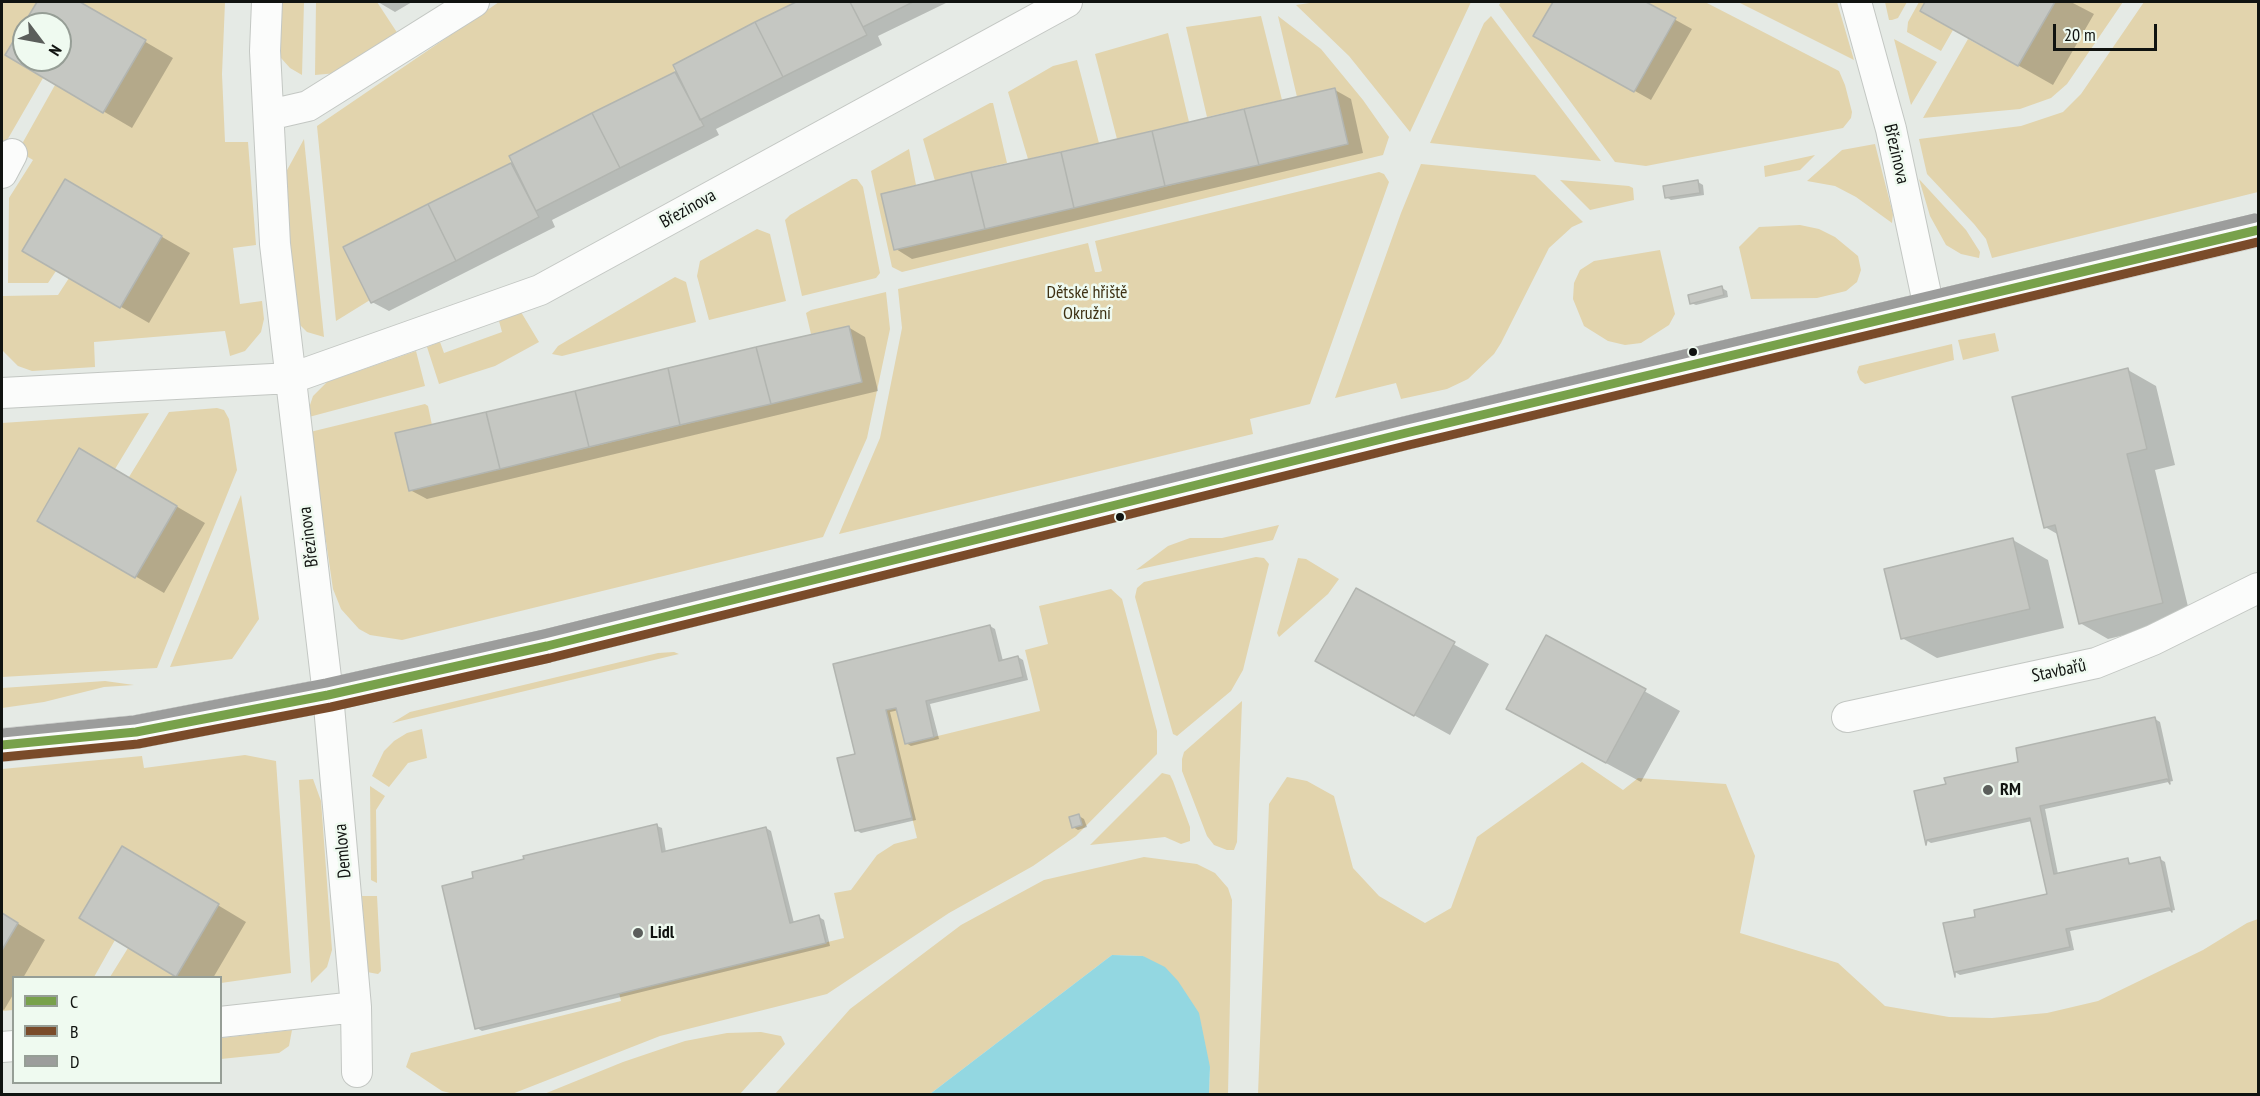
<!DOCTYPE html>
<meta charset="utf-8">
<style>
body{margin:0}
#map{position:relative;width:2260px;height:1096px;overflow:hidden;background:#e5eae5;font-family:"PT Sans Narrow",sans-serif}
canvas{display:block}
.frame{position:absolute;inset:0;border:3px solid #101310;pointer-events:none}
.legend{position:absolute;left:12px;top:976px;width:210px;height:108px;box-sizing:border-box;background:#effaf0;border:2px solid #969e96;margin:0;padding:8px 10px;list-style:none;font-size:18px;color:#101310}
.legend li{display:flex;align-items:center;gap:12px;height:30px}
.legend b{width:30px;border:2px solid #969e96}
.north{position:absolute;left:12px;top:12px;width:60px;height:60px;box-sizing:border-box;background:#effaf0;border:2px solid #969e96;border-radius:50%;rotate:122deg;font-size:16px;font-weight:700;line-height:24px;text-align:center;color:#101310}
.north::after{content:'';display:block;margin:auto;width:21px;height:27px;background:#5b5e5b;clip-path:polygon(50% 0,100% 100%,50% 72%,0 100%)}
.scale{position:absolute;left:2053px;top:24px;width:104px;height:27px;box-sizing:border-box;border:3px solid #101310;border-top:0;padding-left:8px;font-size:18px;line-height:21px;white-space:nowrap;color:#101310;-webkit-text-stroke:4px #effaf0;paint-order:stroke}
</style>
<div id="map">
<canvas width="2260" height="1096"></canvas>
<div class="frame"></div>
<ul class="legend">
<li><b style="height:8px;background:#78a14b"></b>C</li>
<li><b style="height:8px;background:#7a4b2a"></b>B</li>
<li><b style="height:8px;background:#9c9d9c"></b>D</li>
</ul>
<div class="north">N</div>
<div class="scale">20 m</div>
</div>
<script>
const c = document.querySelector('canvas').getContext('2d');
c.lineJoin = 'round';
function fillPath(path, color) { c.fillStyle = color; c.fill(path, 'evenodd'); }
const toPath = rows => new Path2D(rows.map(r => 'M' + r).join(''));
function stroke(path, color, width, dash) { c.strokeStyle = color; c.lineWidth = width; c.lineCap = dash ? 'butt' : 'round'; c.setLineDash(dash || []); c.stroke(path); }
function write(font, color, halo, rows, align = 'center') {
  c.font = font + ' "PT Sans Narrow",sans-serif'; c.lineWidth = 5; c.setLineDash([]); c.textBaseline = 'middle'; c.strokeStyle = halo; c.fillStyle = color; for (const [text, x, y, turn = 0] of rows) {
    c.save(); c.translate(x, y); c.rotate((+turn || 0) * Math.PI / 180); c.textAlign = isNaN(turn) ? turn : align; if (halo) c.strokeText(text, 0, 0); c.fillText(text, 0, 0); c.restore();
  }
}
const green = toPath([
 [2,2,225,2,222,74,225,142,248,142,256,245,233,248,240,304,262,301,264,319,261,332,245,351,230,356,225,331,94,342,95,367,32,371,18,366,3,351,2,296,58,295,69,278,120,308,162,236,65,179,22,251,56,271,48,283,8,283,9,198,33,160,18,151,55,85,43,78,2,149],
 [24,24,60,24,60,60,24,60],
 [280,2,304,2,302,75,290,68,281,58,279,50],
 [316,2,377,2,398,34,337,73,315,75],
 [499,2,796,2,673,65,675,72,509,156,511,163,344,246,370,300,336,321,317,126],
 [1316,2,1471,2,1410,132,1349,56,1296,5],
 [1501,2,1705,2,1839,71,1845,85,1852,112,1851,118,1843,128,1646,166,1615,162,1499,5],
 [1738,2,1837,2,1854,60],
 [1885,2,1907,2,1898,18,1892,20,1889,20],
 [1919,2,1925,2,1920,11,1953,30,1941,51,1907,32,1908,22],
 [2055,2,2123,2,2067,84,2051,98,2020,109,1923,118,1968,39,2018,66],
 [2144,2,2258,2,2258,192,1992,258,1986,239,1974,224,1927,174,1919,139,2021,126,2063,112,2081,94],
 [1261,16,1282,100,1207,117,1186,27],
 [1278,16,1321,49,1363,100,1389,137,1383,155,902,272,892,267,871,171,909,149,916,185,881,194,895,250,1347,144,1335,88,1297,97],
 [1491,16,1601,161,1430,143,1484,23],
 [1168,33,1189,122,1117,139,1095,54],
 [1894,39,1937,62,1911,105],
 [1077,60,1099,143,1028,159,1008,92,1053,66],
 [990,103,993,103,1007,163,935,181,923,139],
 [304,139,324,337,307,332,299,324,293,294,286,172],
 [1875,144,1893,214,1892,223,1856,197,1835,186,1807,181,1842,150],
 [1815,155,1800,170,1765,177,1764,166],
 [1421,164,1535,175,1583,222,1572,227,1549,248,1501,343,1494,354,1468,379,1447,389,1401,399,1396,383,1335,398,1401,213],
 [1379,172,1384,174,1389,182,1310,404,1250,419,1253,434,839,534,880,438,902,328,898,289,1088,243,1095,272,1099,272,1102,271,1095,241],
 [852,179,857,179,863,187,880,273,876,278,802,296,785,220,790,215],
 [1919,179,1966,230,1980,252,1979,258,1961,254,1946,245,1930,216],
 [1560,180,1629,186,1633,188,1634,200,1590,210],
 [1800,225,1819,229,1835,237,1858,256,1861,270,1857,282,1846,291,1817,298,1751,299,1739,247,1759,227],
 [757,229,770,234,786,301,709,320,697,276,700,261],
 [1660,250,1675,314,1669,325,1641,343,1625,345,1608,341,1584,326,1573,299,1574,283,1580,270,1594,261],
 [675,277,686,282,696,322,562,356,552,354,558,346],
 [886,292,890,329,867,438,823,537,402,640,370,635,359,629,341,609,333,589,310,432,425,404,428,406,432,425,395,433,409,491,861,382,849,326,811,334,806,313,811,310],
 [521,312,539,342,495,366,439,384,427,347,440,342,444,353,502,332,499,321],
 [1995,333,1999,351,1963,360,1958,340],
 [1952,344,1954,360,1865,384,1860,380,1857,372,1859,366],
 [416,351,425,386,309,417,308,411,313,396,327,382],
 [217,408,224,410,229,419,237,470,157,668,2,677,2,423,149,413,115,469,79,448,37,521,135,578,177,506,129,477,169,412],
 [241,495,259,619,232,659,170,667],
 [1279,525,1273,540,1136,570,1168,546,1190,538,1222,538],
 [1256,557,1264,558,1269,564,1243,670,1231,691,1177,736,1173,734,1135,597,1137,588,1144,582],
 [1298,558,1306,559,1339,579,1328,594,1279,637,1277,633],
 [1111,589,1122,599,1157,731,1157,754,1076,836,1033,866,949,913,827,994,660,1036,512,1094,454,1094,442,1091,406,1067,411,1053,621,1001,619,993,844,938,834,893,851,890,877,855,894,844,917,838,886,710,896,708,905,744,1040,711,1025,650,1048,644,1039,606],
 [674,652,679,654,392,723,410,712,658,653],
 [105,681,134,685,104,687,44,702,2,708,2,688],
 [1242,701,1237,842,1234,850,1227,850,1214,845,1207,836,1182,771,1182,759,1184,752],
 [422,729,427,758,408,763,389,787,372,776,384,751,394,741,407,733],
 [245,755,276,761,291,973,221,983,220,978,110,977,128,948,122,846,79,918,115,940,94,977,14,978,13,1010,2,1011,2,950,18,923,2,913,2,769,142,756,144,768],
 [1582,762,1623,790,1638,778,1726,784,1755,856,1740,933,1838,963,1885,1006,1949,1017,1992,1018,2047,1013,2098,1001,2203,950,2247,923,2258,919,2258,1094,1258,1094,1269,804,1287,777,1307,781,1334,796,1353,868,1379,896,1425,923,1451,908,1477,837],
 [1162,773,1170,775,1173,781,1190,827,1190,841,1181,844,1165,837,1090,845],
 [313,779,321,801,332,950,327,967,311,983,299,780],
 [370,786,385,796,376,810,377,883,371,880],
 [1144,857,1197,864,1215,873,1228,888,1232,900,1228,1094,1209,1094,1210,1067,1143,956,1112,955,930,1094,775,1094,850,1009,961,925,1044,880],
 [362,896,377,896,381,971,378,974,367,972],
 [292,1030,289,1046,279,1053,221,1059,221,1038],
 [761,1032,781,1036,785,1044,740,1094,544,1094,623,1062,685,1041,727,1033]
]);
const water = toPath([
 [1112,955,1143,956,1165,967,1178,981,1199,1013,1210,1067,1209,1094,930,1094]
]);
const shadow = toPath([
 [38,2,77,2,173,58,132,128,7,55,24,26,24,60,60,60,60,24,25,24],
 [378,2,412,2,395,12],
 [801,2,948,2,878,36,882,45,716,129,719,135,552,220,555,227,389,311,372,302,345,247,513,164,511,157,677,73,675,66],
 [1555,2,1643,2,1692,29,1651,100,1535,35],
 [1927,2,2071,2,2094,14,2053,85,1922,11],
 [1335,90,1351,99,1363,153,912,259,896,249],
 [65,181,190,253,149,323,24,251],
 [1698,182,1703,185,1704,195,1671,200,1666,197],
 [1722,288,1727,291,1728,297,1696,305,1691,303],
 [848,327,865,337,878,391,427,499,410,490],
 [2128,370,2156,386,2175,465,2155,470,2191,619,2108,639,2080,623,2059,535,2045,527],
 [80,450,205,523,164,593,39,520],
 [2013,540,2048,560,2064,628,1937,658,1902,638],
 [1356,590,1489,664,1450,735,1352,681],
 [990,626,995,629,1003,661,1018,657,1023,660,1028,680,930,704,939,739,911,746,906,743,899,710,890,712,916,820,861,833,856,830,857,755,835,665],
 [1547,637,1680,711,1641,782,1543,729],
 [2155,719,2160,722,2173,781,2045,809,2058,874,2127,860,2133,865,2160,859,2165,862,2175,910,2070,931,2074,950,1960,975,1955,972,1977,918,2048,895,2032,821,1931,843,1926,840,2020,764],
 [1079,816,1084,819,1087,827,1078,830,1073,827],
 [657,826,662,828,666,852,766,828,771,831,794,923,819,917,824,920,830,946,482,1031,477,1028],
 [151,865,246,922,213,978,180,978,81,918],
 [2,914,45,940,23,978,14,978,14,993,4,1010,2,1009]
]);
const building = toPath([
 [37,2,80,2,146,40,103,113,5,55,37,2],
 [24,24,60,24,60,60,24,60,24,24],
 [796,2,850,2,867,35,783,77,755,22,796,2],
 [850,2,913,2,863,27,850,2],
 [1553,2,1646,2,1676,18,1634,92,1533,36,1553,2],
 [1925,2,2055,2,2018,66,1920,11,1925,2],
 [755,22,783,77,700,120,673,65,755,22],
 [675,72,704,126,620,168,592,113,675,72],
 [1335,88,1348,144,1259,165,1244,109,1335,88],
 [1244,109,1259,165,1165,186,1152,131,1244,109],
 [592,113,620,168,536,211,509,156,592,113],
 [1152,131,1165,186,1074,208,1061,152,1152,131],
 [1061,152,1074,208,985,229,971,172,1061,152],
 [511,163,539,217,456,261,428,204,511,163],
 [971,172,985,229,894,250,881,194,971,172],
 [65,179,162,236,120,308,22,251,65,179],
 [1698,180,1700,193,1665,198,1663,186,1698,180],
 [428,204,456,261,371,303,343,247,428,204],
 [1722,286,1724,295,1690,304,1688,295,1722,286],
 [849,326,862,382,771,404,756,347,849,326],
 [756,347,771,404,680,425,668,368,756,347],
 [668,368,680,425,589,447,575,391,668,368],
 [2128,368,2147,449,2127,454,2163,603,2079,624,2055,525,2044,528,2012,397,2128,368],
 [575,391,589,447,500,469,486,412,575,391],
 [486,412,500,469,409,491,395,433,486,412],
 [79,448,177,506,135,578,37,521,79,448],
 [2013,538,2030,609,1901,639,1884,569,2013,538],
 [1356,588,1455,642,1414,716,1315,661,1356,588],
 [990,625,999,661,1018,656,1023,677,926,701,934,737,905,744,896,708,886,710,912,818,855,831,837,758,855,754,833,664,990,625],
 [1546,635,1646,689,1606,763,1506,709,1546,635],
 [2155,717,2170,784,2167,779,2040,806,2054,874,2128,858,2129,864,2160,857,2172,912,2169,908,2066,929,2070,947,1955,972,1955,977,1943,923,1975,917,1974,910,2047,894,2030,818,1927,840,1926,845,1914,791,1946,784,1944,778,2018,762,2016,748,2155,717],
 [1079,814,1082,825,1072,828,1069,817,1079,814],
 [657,824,662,852,766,827,790,923,819,915,826,943,475,1029,442,886,473,878,472,872,524,859,523,856,657,824],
 [122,846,219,904,176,977,79,918,122,846],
 [2,913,18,923,2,950,2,913]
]);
const minor = toPath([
 [1856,2,1891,129,1929,308],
 [269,115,308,106,474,2],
 [2,173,12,154],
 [2,393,292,378,540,290,1067,2],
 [1847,717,2096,663,2153,640,2258,588],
 [356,1007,357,1072],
 [220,1022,356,1007,328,695,275,244,265,51,267,2],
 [2,1047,14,1046]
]);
const tertiary = toPath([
 [2,745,136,732,328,695,547,646,1406,433,2258,230]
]);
const bus1 = toPath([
 [2,745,136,732,328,695,547,646,1406,433,2258,230]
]);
const bus2 = toPath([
 [3,757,138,744,331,707,550,658,1409,445,2258,242]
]);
const bus3 = toPath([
 [2,733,134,720,326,683,544,634,1403,421,2255,218]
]);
const markers = [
 [1693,352,5,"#101310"],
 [1120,517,5,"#101310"],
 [1988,790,6,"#5b5e5b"],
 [638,933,6,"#5b5e5b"]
];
const streetNames = [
 ["Březinova",1896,154,77],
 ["Březinova",688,209,-29],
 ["Březinova",309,537,-97],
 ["Stavbařů",2059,671,-12],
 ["Demlova",343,851,-95]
];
const parkNames = [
 ["Dětské hřiště",1087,293],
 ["Okružní",1087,314]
];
const poiNames = [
 ["RM",2000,790],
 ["Lidl",650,933]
];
fillPath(green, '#e2d4ad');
fillPath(water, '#93d7e1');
fillPath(shadow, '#0003');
fillPath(building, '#c5c7c2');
stroke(building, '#b2b5b0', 1.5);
stroke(minor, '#c3c7c3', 32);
stroke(tertiary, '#c3c7c3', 34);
stroke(minor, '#fbfcfb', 30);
stroke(tertiary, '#fbfcfb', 33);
stroke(bus1, '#78a14b', 9);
stroke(bus2, '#7a4b2a', 9);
stroke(bus3, '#9c9d9c', 9);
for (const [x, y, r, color] of markers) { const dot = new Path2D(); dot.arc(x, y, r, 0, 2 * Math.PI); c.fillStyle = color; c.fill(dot); stroke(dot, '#effaf0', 2); }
write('18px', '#101310', '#effaf0', streetNames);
write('18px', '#3e3113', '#effaf0', parkNames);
write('bold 18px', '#101310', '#effaf0', poiNames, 'left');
</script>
